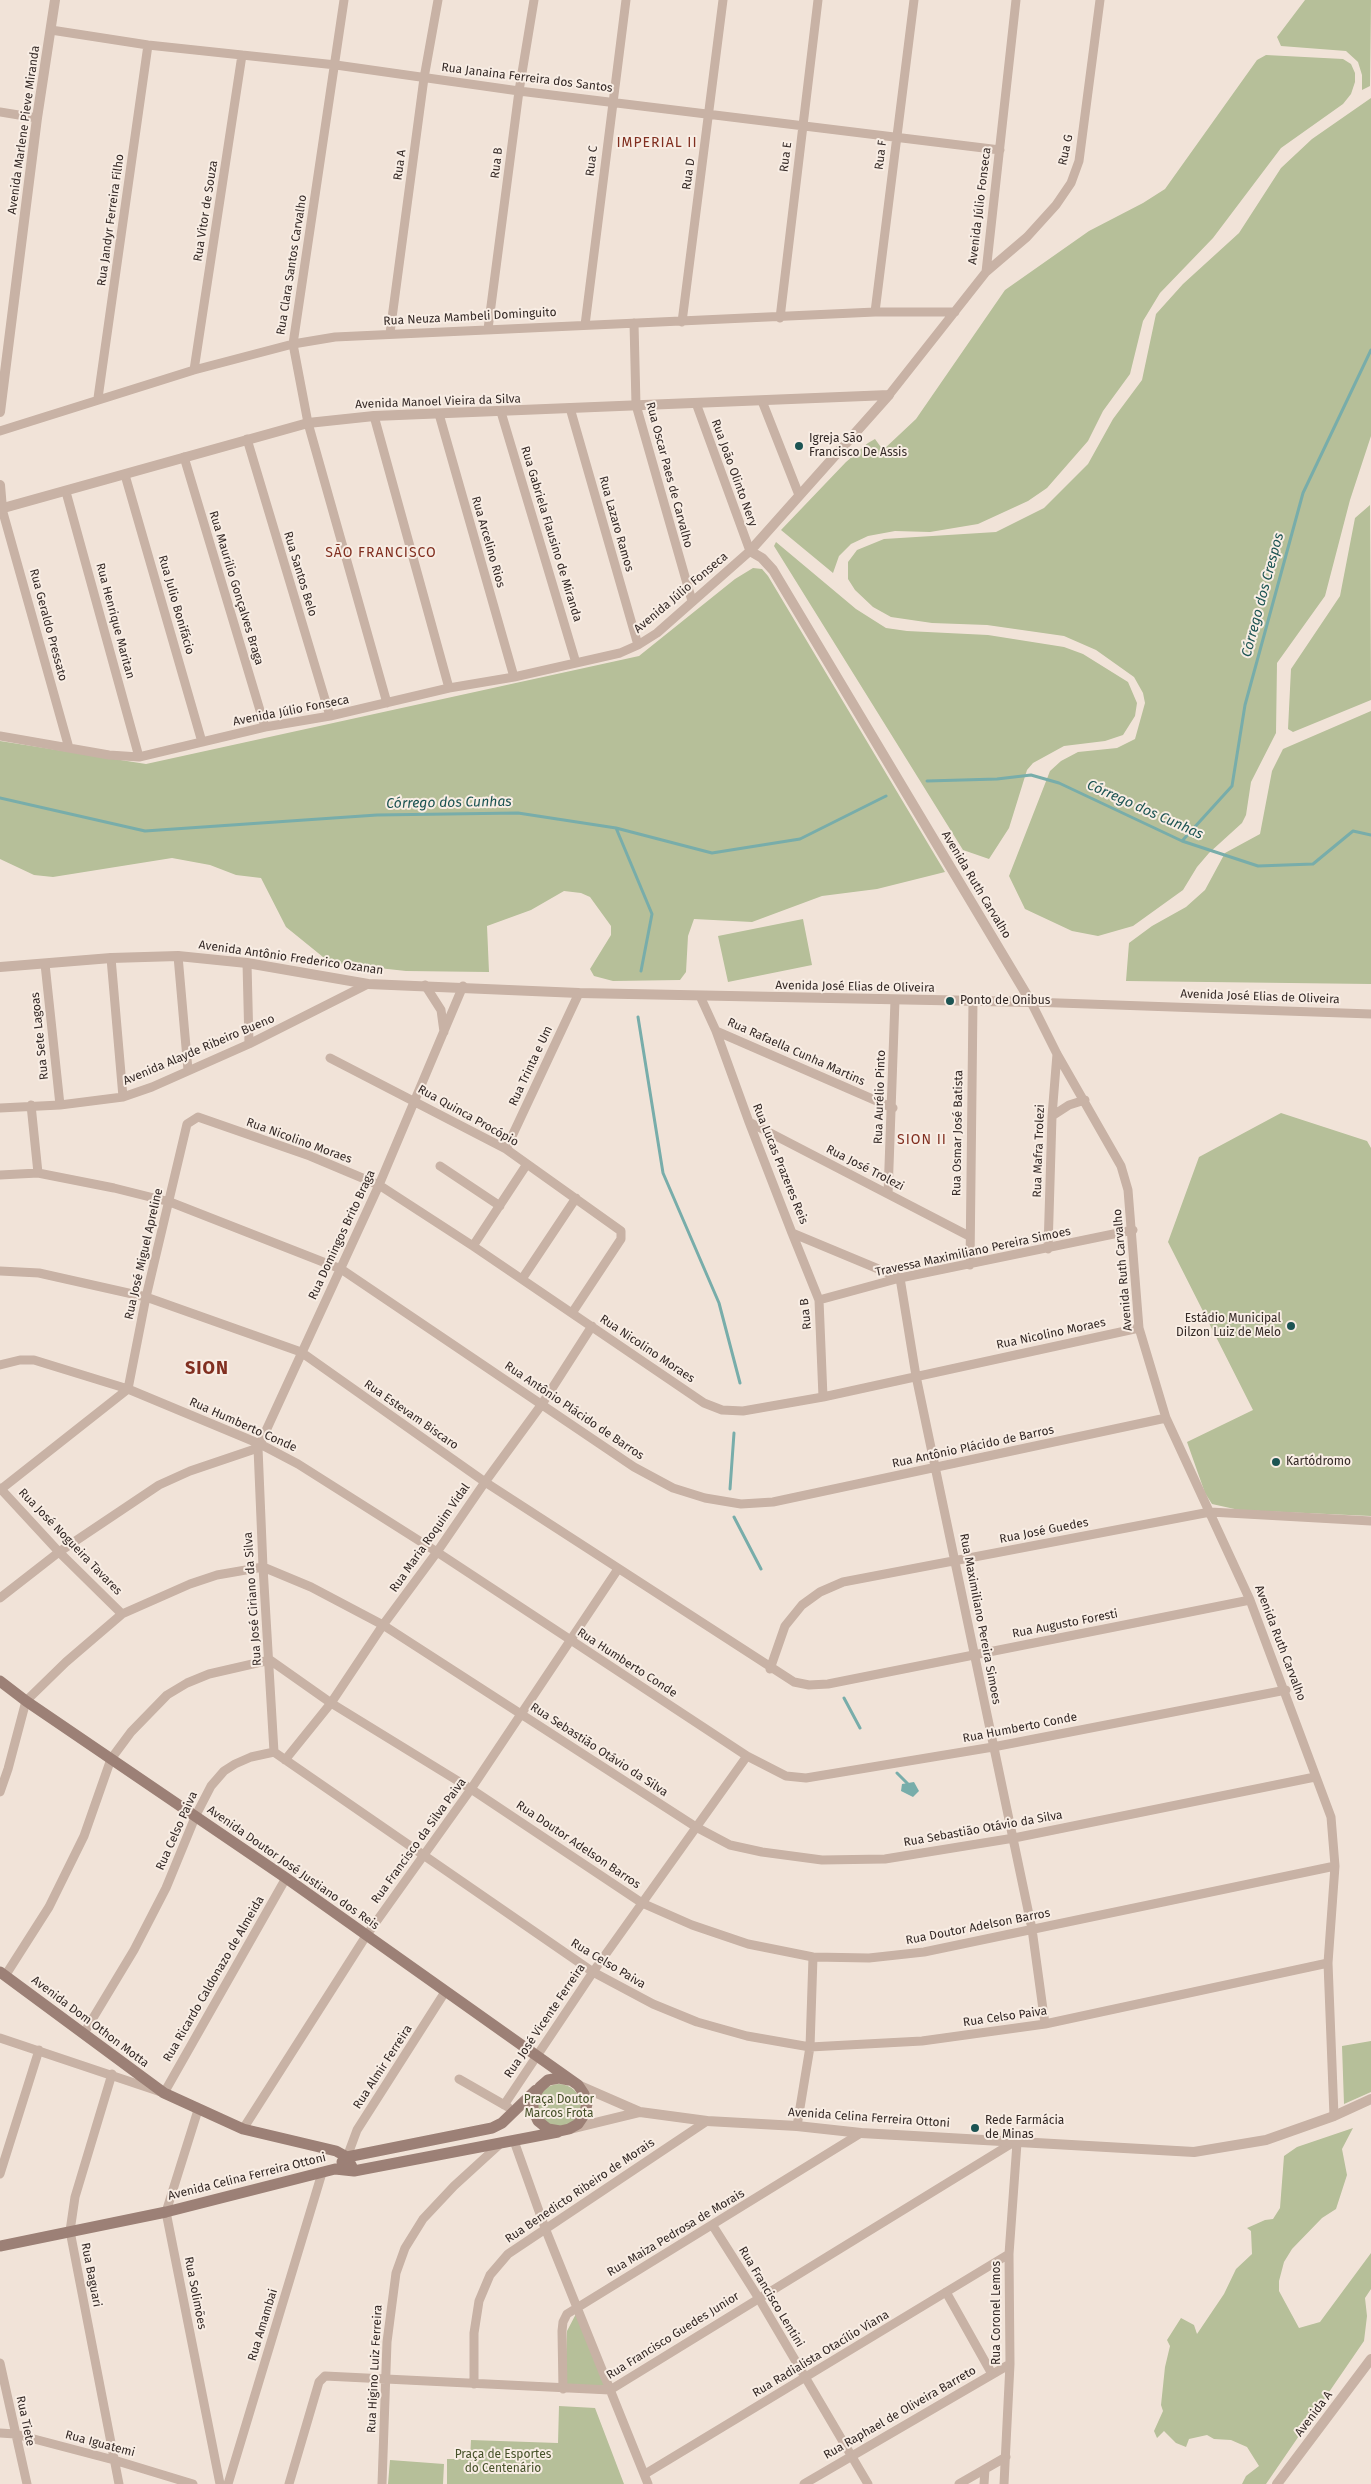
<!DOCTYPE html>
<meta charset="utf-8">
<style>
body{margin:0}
canvas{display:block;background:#f1e3d8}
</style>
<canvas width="1371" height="2484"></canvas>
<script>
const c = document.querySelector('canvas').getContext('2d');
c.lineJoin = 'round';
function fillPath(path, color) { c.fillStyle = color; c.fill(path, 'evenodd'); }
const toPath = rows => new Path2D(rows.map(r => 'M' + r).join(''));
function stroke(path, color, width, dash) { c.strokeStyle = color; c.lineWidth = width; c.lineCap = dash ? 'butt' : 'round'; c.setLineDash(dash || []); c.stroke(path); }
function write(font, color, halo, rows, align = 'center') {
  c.font = font + ' "Fira Sans",sans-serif'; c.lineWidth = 4; c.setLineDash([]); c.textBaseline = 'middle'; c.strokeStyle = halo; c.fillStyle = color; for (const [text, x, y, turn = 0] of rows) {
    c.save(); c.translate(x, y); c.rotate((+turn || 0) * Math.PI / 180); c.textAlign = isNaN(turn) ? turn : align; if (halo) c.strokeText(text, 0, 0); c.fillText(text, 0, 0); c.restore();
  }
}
const green = toPath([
 [1305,0,1371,0,1370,86,1362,90,1362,75,1358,62,1346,51,1281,46,1277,37],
 [1266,55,1343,59,1351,64,1355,73,1355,82,1351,94,1343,104,1281,148,1213,238,1160,293,1143,321,1130,374,1103,411,1088,441,1047,488,1028,501,978,524,930,532,895,531,868,536,851,544,839,556,833,573,781,530,846,462,868,443,875,439,883,450,916,419,1005,290,1089,231,1143,203,1165,189,1257,60],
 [1371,98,1371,436,1350,500,1325,596,1277,663,1276,733,1251,782,1246,815,1242,823,1209,853,1197,867,1183,890,1133,926,1098,936,1072,931,1025,909,1009,876,1050,771,1061,761,1078,752,1117,748,1135,739,1145,703,1143,693,1134,677,1096,650,1064,636,987,625,932,623,891,617,873,607,855,590,848,579,848,562,857,550,884,539,996,532,1044,508,1088,464,1113,419,1142,380,1156,314,1183,284,1239,233,1281,168,1312,139],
 [1370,505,1371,700,1293,732,1288,729,1291,669,1340,596,1355,518],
 [776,542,856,609,886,628,907,631,988,635,1064,647,1083,654,1128,682,1137,703,1135,716,1123,735,1105,741,1064,746,1033,763,1027,770,1009,828,989,859,963,850,774,546],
 [753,568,762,569,768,576,945,872,877,889,822,896,752,922,694,919,688,936,686,972,680,980,613,981,594,976,590,969,611,935,611,926,590,897,581,893,564,891,531,910,487,926,489,972,406,971,342,964,323,957,286,927,261,878,236,875,210,865,172,858,53,877,34,875,0,859,0,741,146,764,639,656,735,579],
 [1371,711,1371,984,1126,981,1129,943,1152,926,1186,907,1205,890,1225,853,1260,834,1272,771,1283,749],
 [803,919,812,965,728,982,718,936],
 [1281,1113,1367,1141,1371,1148,1371,1516,1239,1510,1212,1504,1205,1493,1187,1442,1253,1410,1168,1242,1199,1157],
 [1371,2041,1371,2092,1344,2104,1342,2046],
 '537 2106a22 22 0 1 1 44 0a22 22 0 1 1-44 0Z',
 [1353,2128,1342,2149,1347,2175,1336,2209,1322,2218,1292,2249,1284,2262,1279,2281,1279,2291,1299,2328,1320,2322,1371,2253,1371,2289,1365,2298,1367,2316,1364,2341,1266,2484,1242,2484,1246,2476,1259,2466,1247,2447,1231,2440,1214,2439,1207,2435,1189,2439,1186,2447,1176,2443,1164,2431,1157,2438,1154,2431,1163,2411,1161,2405,1165,2367,1170,2346,1167,2340,1181,2318,1194,2325,1197,2334,1224,2294,1236,2269,1252,2254,1251,2231,1247,2228,1265,2220,1273,2219,1280,2208,1284,2156,1297,2147],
 [578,2310,607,2386,565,2384,567,2331],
 [559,2406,595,2408,624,2484,447,2484,447,2459,470,2459,471,2440,558,2443],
 [390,2460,444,2464,443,2484,388,2484]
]);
const water = toPath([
 [914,1782,919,1791,913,1797,901,1791,902,1784]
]);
const stream = toPath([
 [927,781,997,779,1031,775,1059,783,1182,841,1258,866,1313,864,1353,831,1371,835],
 [0,798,145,831,377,815,518,813,616,828,712,853,800,839,886,796],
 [616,828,652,914,641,971],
 [1182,841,1232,786,1245,705,1303,493,1371,350],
 [638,1017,663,1173,719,1303,740,1383],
 [730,1489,734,1433],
 [734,1517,761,1569],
 [844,1698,860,1728],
 [897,1773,909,1785]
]);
const minor = toPath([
 [344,0,293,344,308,423,387,703],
 [51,30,148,45,336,65,519,91,1000,150],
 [0,112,37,118],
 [986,272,1027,237,1056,205,1071,183,1079,161,1100,0],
 [875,312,914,0],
 [780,318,818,0],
 [682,322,723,0],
 [634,323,636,405,692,601],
 [585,325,626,0],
 [488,329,519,91,534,0],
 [390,333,424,78,438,0],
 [194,370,242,55],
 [889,395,986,272,1016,0],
 [98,398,148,45],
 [762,401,799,495],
 [570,408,638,645],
 [501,412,576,663],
 [439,414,514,677],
 [374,416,449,688],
 [0,431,194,370,293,344,335,337,875,312,955,312],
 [247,439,330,716],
 [184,457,265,727],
 [125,475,202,742],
 [66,492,139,757],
 [2,509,69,748],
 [0,736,109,755,139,757,265,727,330,716,449,688,514,677,620,653,638,645,657,633,750,551,696,403],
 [178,956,188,1070],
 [111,958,123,1097],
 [247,963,249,1044],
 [45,964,60,1105],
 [425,985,441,1010,444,1032],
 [700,996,716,1031,749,1122,792,1233,900,1278,916,1376,1032,1929,1045,2024],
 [716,1031,893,1108],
 [330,1058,506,1149,621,1231,621,1239,572,1313],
 [31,1105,38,1173],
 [0,1108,60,1105,123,1097,152,1087,249,1044,368,984],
 [1052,1116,1069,1105,1085,1100],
 [749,1122,969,1236],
 [506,1149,579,993],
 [440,1166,500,1206],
 [0,1175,38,1173,114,1188,170,1202,341,1269,634,1467,673,1488,705,1498,741,1504,773,1502,1166,1418],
 [888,1194,895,1000],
 [792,1233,819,1300,823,1397],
 [473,1246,527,1164],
 [1048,1249,1052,1116,1057,1054],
 [970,1265,973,1001],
 [0,1271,39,1273,146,1297,301,1352,485,1482,794,1682,809,1685,828,1684,1250,1600],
 [522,1279,576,1198],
 [819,1300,900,1278,1133,1230],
 [0,1365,20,1360,34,1360,128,1389,260,1444,298,1464,437,1552,747,1756,786,1776,806,1778,993,1747,1286,1690],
 [0,1488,59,1552,122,1614],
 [0,1490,128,1389,146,1297,187,1124,198,1117,310,1156,379,1185,473,1246,704,1403,722,1410,743,1411,823,1397,1139,1328],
 [0,1598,59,1552,159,1485,190,1471,258,1448],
 [770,1669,785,1626,802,1605,820,1592,843,1582,1210,1512,1371,1521],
 [274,1752,263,1567,258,1448,379,1185,463,986],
 [285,1760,331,1703,383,1625,437,1552,485,1482,542,1404,592,1326],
 [0,1792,8,1769,26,1701,66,1662,122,1614,190,1584,217,1575,263,1567,311,1587,383,1625,696,1827,730,1845,762,1852,822,1860,885,1859,1014,1838,1315,1777],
 [5,1976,49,1907,84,1836,111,1759,131,1732,167,1695,187,1683,209,1674,270,1660,331,1703,471,1789,642,1903,692,1925,748,1944,813,1957,869,1958,924,1952,1335,1866],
 [84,2033,134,1950,166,1888,196,1815,211,1786,224,1771,235,1764,251,1757,274,1752,593,1972,653,2004,697,2022,747,2036,810,2047,922,2041,1045,2024,1328,1963],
 [0,2038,164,2093,286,1878],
 [112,2074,75,2197,70,2231,119,2484],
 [459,2079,508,2107],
 [504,2105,593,1972,747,1756],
 [198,2110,166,2212,220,2484],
 [1334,2116,1328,1963,1335,1866,1331,1817,1250,1600,1166,1418,1139,1328,1128,1190,1121,1166,1057,1054,1031,1002,1371,1014],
 [797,2126,810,2047,813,1957],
 [243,2129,366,1936,471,1789,618,1569],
 [514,2141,545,2228,648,2484],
 [347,2157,357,2130,445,1992],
 [0,2174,39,2050],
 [713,2226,758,2297,868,2484],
 [946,2292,992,2374],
 [0,2363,27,2484],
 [474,2384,474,2333,479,2301,490,2275,508,2254,707,2121],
 [563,2389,562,2331,563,2322,567,2314,861,2133],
 [0,2433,15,2434,114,2460,193,2484],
 [645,2474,1009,2254],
 [228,2484,322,2173],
 [289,2484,319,2382,325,2376,610,2390,1014,2142],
 [382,2484,387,2342,396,2273,405,2248,423,2219,454,2186,500,2144],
 [804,2484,1010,2364],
 [959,2484,1006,2457],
 [984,2484,985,2469],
 [1004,2484,1010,2364,1009,2254,1017,2143]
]);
const tertiary = toPath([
 [889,395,750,551,762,558,773,570,1031,1002],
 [0,412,37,118,55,0],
 [0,485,2,509],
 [0,509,308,423,374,416,889,395],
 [0,967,111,958,178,956,247,963,368,984,579,993,1031,1002],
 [578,2085,640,2112],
 [570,2129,640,2112,707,2121,797,2126,861,2133,1194,2152,1266,2140,1334,2116,1371,2099],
 [1277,2484,1371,2359]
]);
const secondary = toPath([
 [0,1681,26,1701,286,1878,578,2085,584,2094,587,2104,584,2115,578,2124,569,2129,560,2131,548,2129,538,2121,533,2110,533,2097,540,2087,548,2080,559,2078,569,2080],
 [0,1972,164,2093,243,2129,336,2151,347,2157,354,2171],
 [342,2162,347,2157,492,2128,502,2123,536,2090],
 [0,2246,166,2212,335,2169,354,2171,558,2132]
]);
const markers = [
 [799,446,5,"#1c5453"],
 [950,1001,5,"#1c5453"],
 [1291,1326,5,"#1c5453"],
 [1276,1462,5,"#1c5453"],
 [975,2128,5,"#1c5453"]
];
const streetNames = [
 ["Rua Janaina Ferreira dos Santos",527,78,7],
 ["Avenida Marlene Pieve Miranda",24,130,-82],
 ["Rua G",1066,150,-78],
 ["Rua F",881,155,-83],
 ["Rua E",786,157,-83],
 ["Rua C",592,161,-83],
 ["Rua B",497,163,-83],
 ["Rua A",400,165,-82],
 ["Rua D",689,174,-82],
 ["Avenida Júlio Fonseca",980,206,-83],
 ["Rua Vitor de Souza",206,211,-81],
 ["Rua Jandyr Ferreira Filho",111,220,-82],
 ["Rua Clara Santos Carvalho",292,265,-81],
 ["Rua Neuza Mambeli Dominguito",470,317,-3],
 ["Avenida Manoel Vieira da Silva",438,402,-2],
 ["Rua João Olinto Nery",734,473,70],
 ["Rua Oscar Paes de Carvalho",669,475,75],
 ["Rua Lazaro Ramos",616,524,74],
 ["Rua Gabriela Flausino de Miranda",551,534,73],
 ["Rua Arcelino Rios",488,542,74],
 ["Rua Santos Belo",300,574,73],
 ["Rua Maurilio Gonçalves Braga",236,588,73],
 ["Avenida Júlio Fonseca",681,593,-40],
 ["Rua Julio Bonifácio",176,605,74],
 ["Rua Henrique Maritan",115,621,75],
 ["Rua Geraldo Pressato",48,625,75],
 ["Avenida Júlio Fonseca",291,711,-11],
 ["Avenida Ruth Carvalho",976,885,59],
 ["Avenida Antônio Frederico Ozanan",291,958,8],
 ["Avenida José Elias de Oliveira",855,987,1],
 ["Avenida José Elias de Oliveira",1260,997,2],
 ["Rua Sete Lagoas",40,1036,-96],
 ["Avenida Alayde Ribeiro Bueno",199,1050,-23],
 ["Rua Rafaella Cunha Martins",796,1052,24],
 ["Rua Trinta e Um",531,1066,-65],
 ["Rua Aurélio Pinto",880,1097,-88],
 ["Rua Quinca Procópio",468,1116,29],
 ["Rua Osmar José Batista",958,1133,-89],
 ["Rua Nicolino Moraes",299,1141,20],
 ["Rua Mafra Trolezi",1039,1151,-88],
 ["Rua Lucas Prazeres Reis",780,1164,68],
 ["Rua José Trolezi",865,1168,27],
 ["Rua Domingos Brito Braga",342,1235,-65],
 ["Travessa Maximiliano Pereira Simoes",973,1252,-12],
 ["Rua José Miguel Apreline",144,1254,-77],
 ["Avenida Ruth Carvalho",1123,1270,-95],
 ["Rua B",806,1314,-96],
 ["Rua Nicolino Moraes",1051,1334,-12],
 ["Rua Nicolino Moraes",647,1349,34],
 ["Rua Antônio Plácido de Barros",574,1411,34],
 ["Rua Estevam Biscaro",411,1415,35],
 ["Rua Humberto Conde",243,1425,24],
 ["Rua Antônio Plácido de Barros",973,1447,-12],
 ["Rua José Guedes",1044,1531,-11],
 ["Rua Maria Roquim Vidal",430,1538,-55],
 ["Rua José Nogueira Tavares",70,1542,46],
 ["Rua José Ciriano da Silva",253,1599,-94],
 ["Rua Maximiliano Pereira Simoes",980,1619,79],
 ["Rua Augusto Foresti",1065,1624,-11],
 ["Avenida Ruth Carvalho",1280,1643,69],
 ["Rua Humberto Conde",627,1663,33],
 ["Rua Humberto Conde",1020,1728,-11],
 ["Rua Sebastião Otávio da Silva",599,1750,33],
 ["Rua Sebastião Otávio da Silva",983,1829,-10],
 ["Rua Celso Paiva",177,1831,-66],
 ["Rua Francisco da Silva Paiva",419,1841,-54],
 ["Rua Doutor Adelson Barros",578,1845,34],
 ["Avenida Doutor José Justiano dos Reis",293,1868,35],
 ["Rua Doutor Adelson Barros",978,1927,-11],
 ["Rua Celso Paiva",608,1964,31],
 ["Rua Ricardo Caldonazo de Almeida",214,1979,-60],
 ["Rua Celso Paiva",1005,2017,-8],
 ["Rua José Vicente Ferreira",545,2021,-56],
 ["Avenida Dom Othon Motta",90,2022,37],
 ["Rua Almir Ferreira",383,2067,-57],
 ["Avenida Celina Ferreira Ottoni",869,2118,4],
 ["Avenida Celina Ferreira Ottoni",247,2177,-14],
 ["Rua Benedicto Ribeiro de Morais",580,2191,-34],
 ["Rua Maiza Pedrosa de Morais",676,2233,-31],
 ["Rua Baguari",91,2275,79],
 ["Rua Solimões",195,2293,79],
 ["Rua Francisco Lentini",771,2297,59],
 ["Rua Coronel Lemos",997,2313,-90],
 ["Rua Amambai",263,2325,-73],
 ["Rua Francisco Guedes Junior",673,2336,-32],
 ["Rua Radialista Otacílio Viana",821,2354,-31],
 ["Rua Higino Luiz Ferreira",375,2369,-87],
 ["Rua Raphael de Oliveira Barreto",900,2413,-30],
 ["Avenida A",1314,2414,-53],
 ["Rua Tiete",25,2421,78],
 ["Rua Iguatemi",100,2444,15]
];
const poiNames = [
 ["Igreja São",809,439],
 ["Francisco De Assis",809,453],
 ["Ponto de Onibus",960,1001],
 ["Estádio Municipal",1281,1319,"right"],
 ["Dilzon Luiz de Melo",1281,1333,"right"],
 ["Kartódromo",1286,1462],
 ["Rede Farmácia",985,2121],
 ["de Minas",985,2135]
];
const parkNames = [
 ["Praça Doutor",559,2100],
 ["Marcos Frota",559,2114],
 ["Praça de Esportes",503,2455],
 ["do Centenário",503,2469]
];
const neighbourhoodNames = [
 ["IMPERIAL II",657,143],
 ["SÃO FRANCISCO",381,553],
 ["SION II",922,1140]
];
const waterNames = [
 ["Córrego dos Crespos",1263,595,-75],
 ["Córrego dos Cunhas",449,803,-1],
 ["Córrego dos Cunhas",1145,810,24]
];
const districtNames = [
 ["SION",207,1369]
];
fillPath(green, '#b6bf99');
fillPath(water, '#78adaa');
stroke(stream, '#78adaa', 3);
stroke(minor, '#c8b2a5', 9);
stroke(tertiary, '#c8b2a5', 10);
stroke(secondary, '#9c8076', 11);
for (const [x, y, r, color] of markers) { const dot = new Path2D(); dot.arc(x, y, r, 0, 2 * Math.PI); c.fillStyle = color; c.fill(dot); stroke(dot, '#f8ede4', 2); }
write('12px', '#342926', '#f8ede4', streetNames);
write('12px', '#342926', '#f8ede4', poiNames, 'left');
write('12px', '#47522a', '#f8ede4', parkNames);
c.letterSpacing = '1px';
write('14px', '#812f20', '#f8ede4', neighbourhoodNames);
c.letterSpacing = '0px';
write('italic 14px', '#1c5453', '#f8ede4', waterNames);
c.letterSpacing = '1px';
write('bold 18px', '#812f20', '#f8ede4', districtNames);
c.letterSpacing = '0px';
</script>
